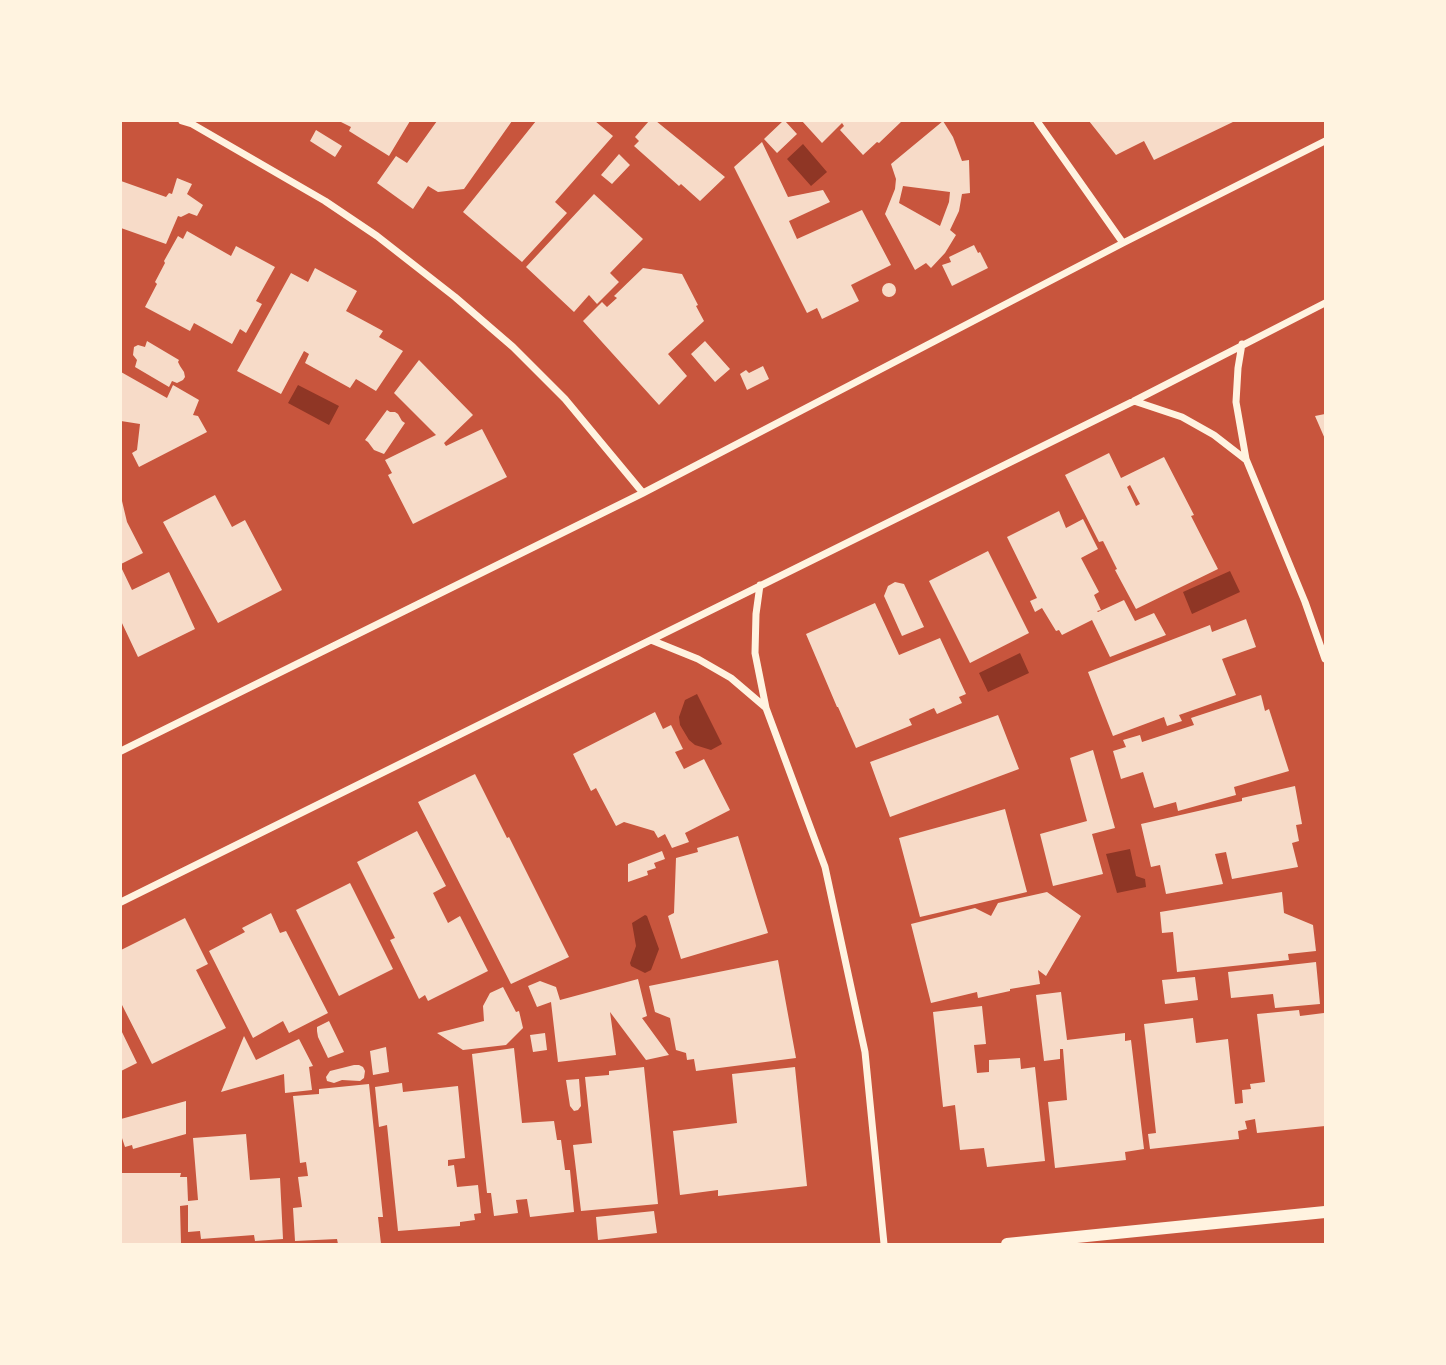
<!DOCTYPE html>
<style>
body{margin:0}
#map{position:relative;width:1446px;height:1365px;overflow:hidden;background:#c8553d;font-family:Rubik,sans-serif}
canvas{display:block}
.frame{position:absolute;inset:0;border:122px solid #fff3e0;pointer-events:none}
</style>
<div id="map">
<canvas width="1446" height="1365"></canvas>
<div class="frame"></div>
</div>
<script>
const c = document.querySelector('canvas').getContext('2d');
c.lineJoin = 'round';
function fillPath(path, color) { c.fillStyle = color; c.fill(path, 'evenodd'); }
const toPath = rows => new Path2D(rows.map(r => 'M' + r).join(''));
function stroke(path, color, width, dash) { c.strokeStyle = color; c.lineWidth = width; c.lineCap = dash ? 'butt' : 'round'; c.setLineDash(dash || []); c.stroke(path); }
const water = toPath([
 [803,144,827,172,811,186,787,159],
 [298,385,339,406,329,425,288,403],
 [1230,571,1240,592,1192,614,1183,592],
 [1020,653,1029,673,988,692,979,673],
 [697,694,722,744,711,750,695,745,689,740,680,725,679,717,685,700],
 [1130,849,1136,876,1145,879,1146,887,1117,893,1106,854],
 [645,915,647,916,659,949,651,970,645,973,631,966,630,963,636,946,632,923]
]);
const building = toPath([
 [339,121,410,121,389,156,349,131,351,127],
 [437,121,512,121,464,189,438,192,428,186,413,209,377,183,396,156,407,163],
 [536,121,595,121,613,136,555,202,567,213,522,262,463,212],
 [649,121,656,121,725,177,700,201,681,184,679,186,634,146,639,141,635,137],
 [783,121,785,121,797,134,777,153,764,139],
 [802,121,902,121,879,143,877,142,863,155,840,130,844,126,842,123,822,143],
 [943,121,953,137,962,161,969,160,970,193,962,194,959,211,950,230,956,235,945,253,931,268,926,263,915,270,885,214,895,189,896,179,891,164],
 [903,186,950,192,949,202,940,226,899,203],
 [1089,121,1235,121,1154,160,1144,141,1116,155],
 [316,130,342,146,335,157,310,141],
 [762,142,788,197,823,190,830,202,789,221,797,239,862,210,891,265,851,285,859,301,822,319,817,308,807,313,734,167],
 [619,154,630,165,612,184,601,175],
 [177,178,192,184,187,194,203,205,197,216,189,213,181,217,178,216,166,244,121,228,121,181,166,197,169,193,172,194],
 [594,194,643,239,610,273,619,282,597,304,589,295,574,312,526,267],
 [187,231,231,256,236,246,275,267,256,301,262,304,246,333,240,329,232,344,194,323,190,331,145,307,157,284,155,282,165,263,164,261,178,236,183,239],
 [974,245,978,253,980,252,988,268,952,286,942,265,951,262,949,257],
 [315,268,357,291,346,311,383,331,379,337,403,351,376,391,356,379,350,388,305,363,309,354,304,351,281,394,237,371,291,273,308,282],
 [643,268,682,274,698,305,696,306,704,321,668,354,687,376,659,405,583,321,602,302,607,307,617,298,614,296],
 '882 290a7 7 0 1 1 14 0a7 7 0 1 1-14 0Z',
 [147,341,179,360,178,362,180,366,184,372,185,377,183,380,177,383,172,381,169,387,135,367,137,360,133,355,134,347,138,345,145,347],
 [705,341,730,369,715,382,691,354],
 [419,360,473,415,444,443,446,446,482,429,507,477,413,524,388,475,392,473,385,460,436,435,394,393],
 [763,366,769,379,747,390,740,374,746,370,749,373],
 [121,372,167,398,173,385,199,400,193,415,198,416,207,432,139,467,132,453,137,450,140,424,121,421],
 [387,410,390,412,395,412,398,414,402,421,405,423,384,454,374,450,368,442,365,440],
 [1325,414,1325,439,1315,416],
 [1109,453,1121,478,1164,457,1194,515,1191,516,1218,569,1136,609,1115,570,1117,569,1103,541,1099,542,1065,475],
 [1130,485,1140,504,1136,506,1127,487],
 [215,495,232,527,245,520,282,590,218,623,163,522],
 [122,501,127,522,143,553,121,564],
 [1059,511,1066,528,1083,519,1098,549,1081,558,1099,592,1094,595,1101,610,1097,611,1098,612,1124,600,1135,621,1154,613,1166,635,1110,657,1092,620,1062,635,1059,630,1056,631,1042,608,1035,612,1030,601,1037,598,1007,537],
 [988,551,1029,633,970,663,929,581],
 [121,567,132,590,169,572,195,629,138,657,121,621],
 [895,582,904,584,924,627,902,636,884,596,888,586],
 [875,603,899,655,940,638,966,694,959,697,962,703,937,714,934,708,909,719,912,725,856,748,838,707,837,707,806,634],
 [1246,619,1256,647,1222,659,1236,695,1179,715,1182,721,1167,726,1164,717,1113,736,1088,672,1210,625,1212,632],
 [1261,695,1265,711,1269,709,1289,771,1234,787,1236,795,1178,811,1176,802,1154,808,1143,772,1121,779,1113,751,1126,747,1123,740,1140,735,1142,742,1194,725,1191,718],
 [655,712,663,729,671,725,683,749,675,752,684,769,704,759,730,810,685,833,689,842,672,848,665,834,658,838,654,831,624,822,616,826,596,788,591,791,573,754],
 [998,715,1019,769,890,817,870,762],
 [1093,750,1115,828,1092,834,1103,874,1053,886,1040,834,1087,821,1070,758],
 [475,774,507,838,509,837,569,957,511,984,418,802],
 [1295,786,1302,824,1296,825,1299,841,1292,843,1298,867,1232,879,1226,852,1215,854,1223,884,1166,894,1160,865,1151,867,1141,824,1242,801,1242,798],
 [1005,809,1027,892,920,917,899,838],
 [417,831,446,886,433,893,448,923,460,916,488,971,428,1001,425,995,419,999,390,940,395,938,357,862],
 [738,836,768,933,681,959,668,916,674,913,676,858,698,852,697,848],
 [662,851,665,859,654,863,656,868,647,871,648,875,628,882,628,864],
 [350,883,393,969,339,996,296,910],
 [1047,892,1081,916,1046,976,1038,970,1040,984,1010,989,1010,991,978,998,977,992,931,1003,911,924,975,908,991,916,998,903],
 [1282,892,1284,913,1313,925,1316,951,1288,954,1289,960,1177,972,1173,932,1162,933,1160,912],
 [271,913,280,933,286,931,328,1013,289,1033,283,1021,253,1038,209,951,245,932,242,928],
 [185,918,208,964,196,970,226,1028,152,1064,121,1003,121,950],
 [778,960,796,1058,696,1071,694,1059,687,1060,686,1053,676,1050,670,1018,655,1012,649,986],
 [1316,962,1320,1004,1275,1008,1273,994,1231,998,1228,972],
 [1195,977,1198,1000,1165,1004,1162,980],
 [638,979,647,1016,642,1018,669,1055,646,1060,610,1012,616,1055,558,1062,551,1002,537,1007,528,986,540,981,556,987,560,1000],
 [503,987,516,1012,519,1011,523,1028,506,1045,463,1050,437,1033,484,1021,483,1006,490,993],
 [1061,992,1067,1040,1125,1033,1125,1041,1131,1040,1144,1149,1125,1152,1126,1160,1055,1168,1048,1102,1067,1100,1063,1049,1060,1049,1060,1059,1044,1061,1036,995],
 [982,1006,986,1044,974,1045,977,1073,989,1072,989,1060,1020,1058,1021,1069,1035,1067,1045,1161,987,1167,984,1148,960,1150,955,1105,943,1107,933,1012],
 [1299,1010,1300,1016,1324,1013,1325,1029,1325,1126,1257,1133,1255,1119,1245,1121,1247,1129,1238,1131,1239,1139,1150,1149,1148,1134,1156,1133,1144,1024,1193,1018,1196,1043,1228,1039,1235,1104,1243,1103,1242,1090,1251,1089,1250,1084,1265,1082,1257,1014],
 [329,1021,344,1052,328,1058,318,1037,317,1031,317,1027],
 [121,1030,137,1063,121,1071],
 [545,1033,547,1050,533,1052,530,1035],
 [244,1036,256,1060,299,1039,313,1066,309,1067,312,1090,285,1093,284,1074,221,1092],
 [386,1047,389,1072,373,1075,370,1051],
 [514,1048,522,1123,554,1121,557,1140,561,1140,565,1170,570,1170,574,1212,530,1217,527,1199,516,1200,518,1213,494,1216,491,1193,487,1193,472,1054],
 [354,1065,359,1065,363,1067,365,1071,364,1078,360,1081,342,1080,334,1083,327,1081,326,1077,330,1071],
 [644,1067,658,1204,581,1211,573,1145,592,1143,585,1077,609,1075,609,1071],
 [795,1067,807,1186,718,1196,718,1190,680,1195,673,1131,737,1123,732,1074],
 [579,1079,581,1106,578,1110,574,1111,570,1106,566,1080],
 [402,1083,403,1092,458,1086,465,1158,448,1160,448,1166,454,1165,457,1187,478,1185,481,1213,474,1214,475,1220,460,1222,460,1226,398,1231,387,1125,379,1127,375,1087],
 [369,1084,383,1217,378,1217,381,1244,338,1244,337,1239,295,1241,293,1208,302,1207,298,1177,308,1176,306,1162,300,1163,293,1096,319,1094,319,1089],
 [186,1101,186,1134,133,1149,132,1145,125,1147,121,1135,121,1119],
 [246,1134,250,1180,280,1178,283,1239,255,1241,254,1235,201,1239,200,1231,188,1232,188,1205,180,1206,181,1244,121,1244,121,1173,181,1173,180,1177,187,1177,188,1201,198,1200,193,1138],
 [654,1211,657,1233,598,1240,596,1217]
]);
const minor = toPath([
 [182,121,192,124,325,201,377,236,455,297,513,347,565,399,643,493],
 [1037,121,1123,243],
 [1242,344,1238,368,1236,402,1246,459,1305,602,1325,659],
 [1134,401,1182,417,1214,435,1245,459],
 [760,585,756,614,755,653,766,708,825,867,865,1052,884,1244],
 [651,640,698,659,731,678,765,707],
 [121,751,643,493,1123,243,1325,141],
 [121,902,1134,401,1325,303]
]);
const tertiary = toPath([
 [1007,1244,1325,1212]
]);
fillPath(water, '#8f3625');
fillPath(building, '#f7dbc8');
stroke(minor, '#fff3e0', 7);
stroke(tertiary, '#fff3e0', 12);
</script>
